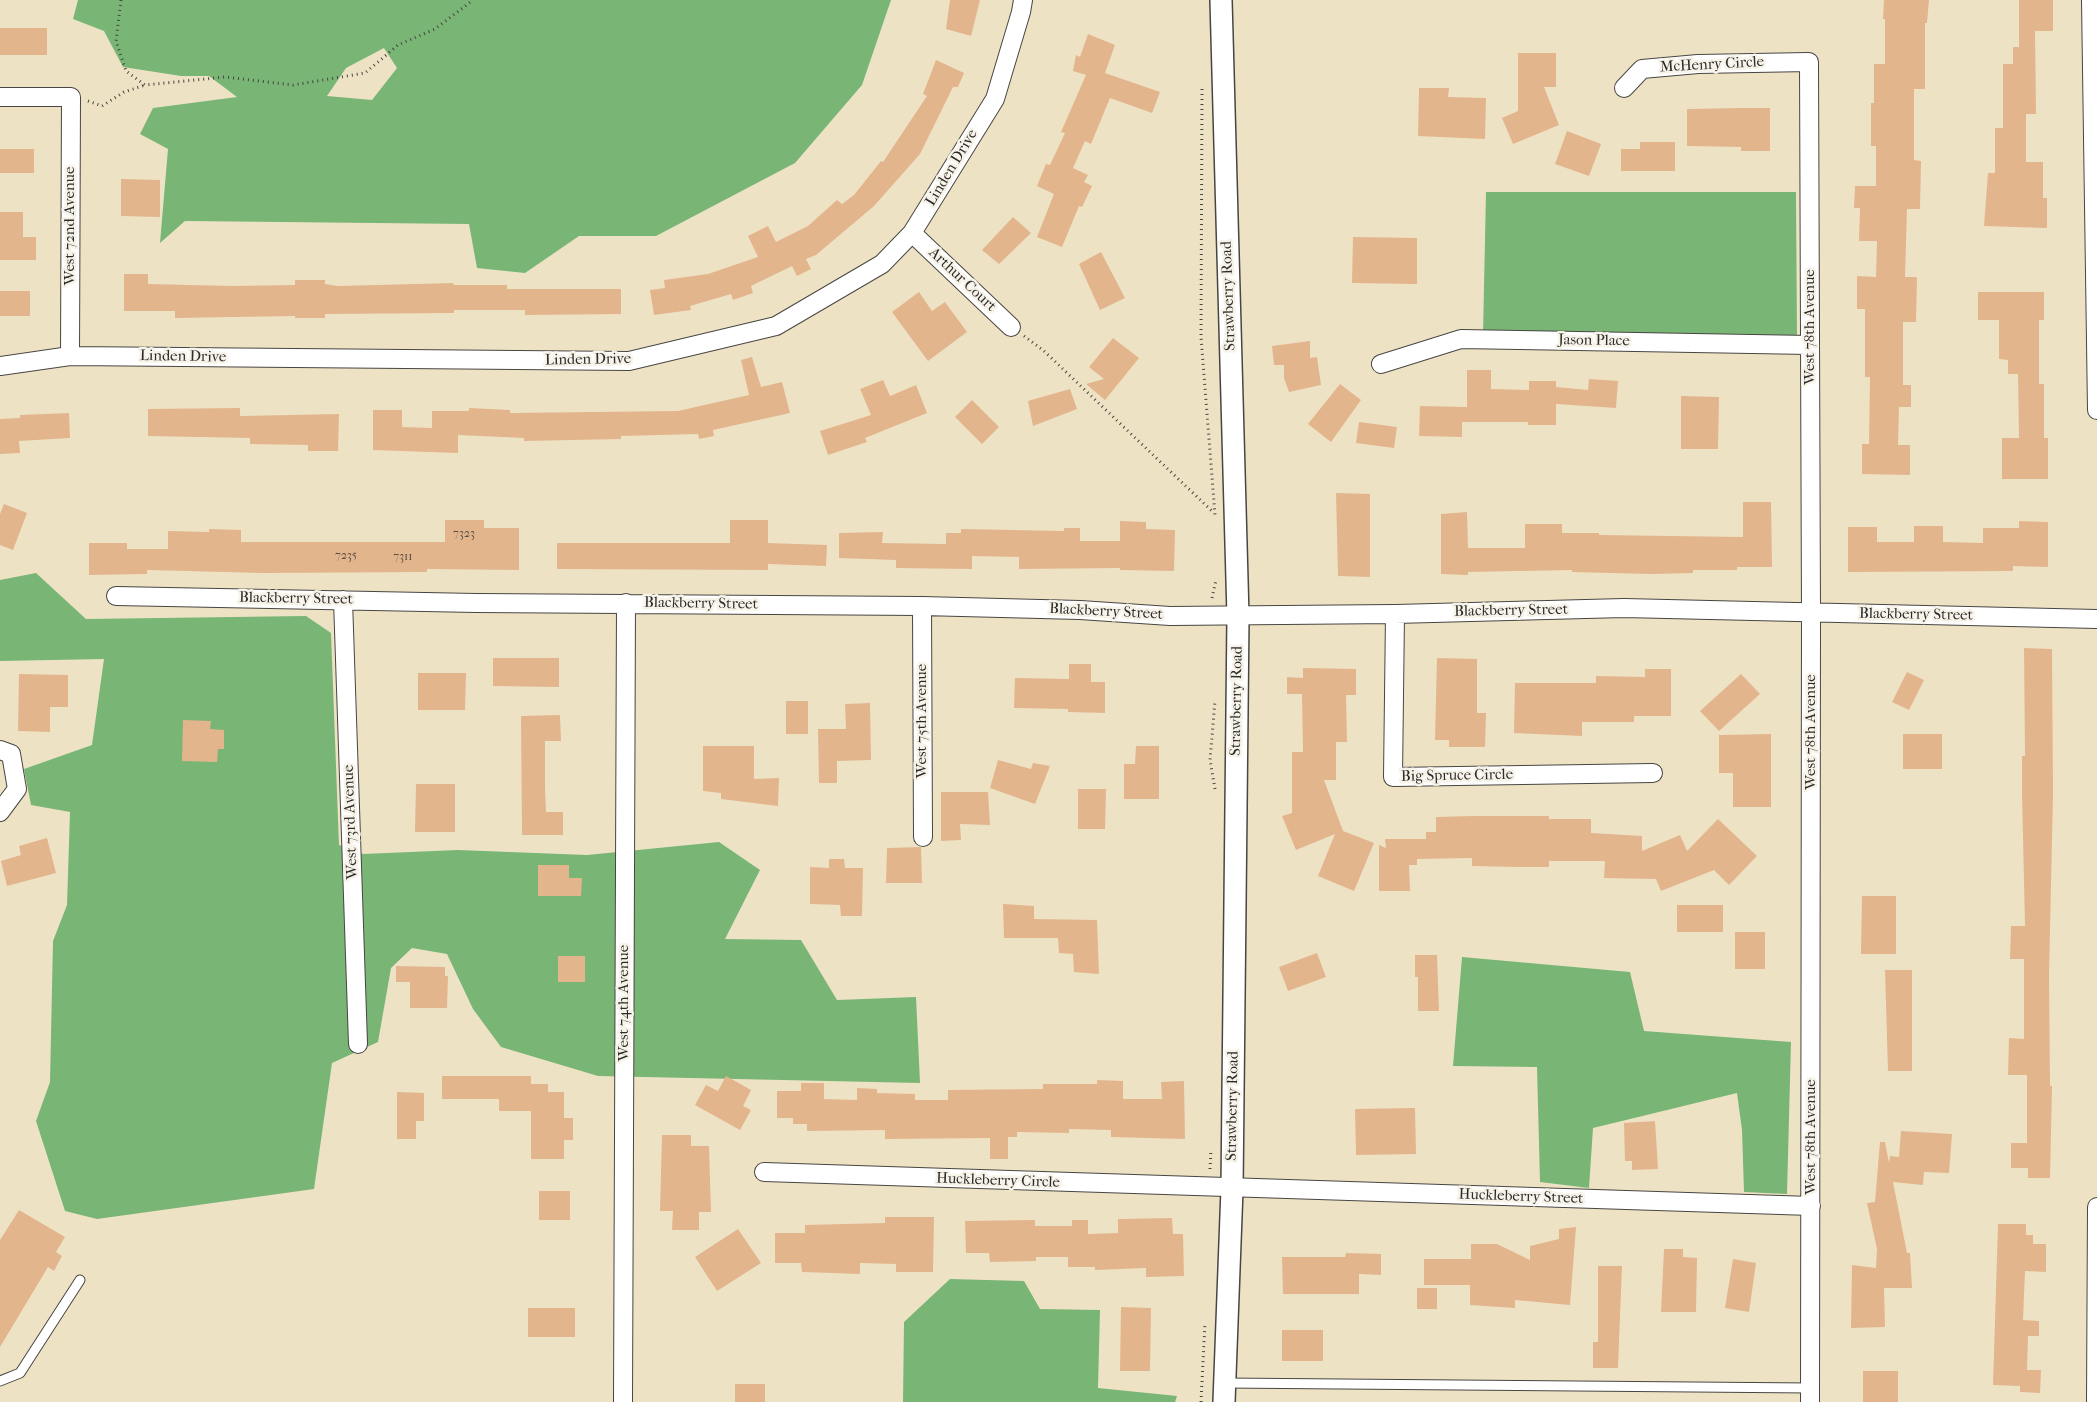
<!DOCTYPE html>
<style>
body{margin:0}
canvas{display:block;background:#eee2c5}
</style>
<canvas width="2097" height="1402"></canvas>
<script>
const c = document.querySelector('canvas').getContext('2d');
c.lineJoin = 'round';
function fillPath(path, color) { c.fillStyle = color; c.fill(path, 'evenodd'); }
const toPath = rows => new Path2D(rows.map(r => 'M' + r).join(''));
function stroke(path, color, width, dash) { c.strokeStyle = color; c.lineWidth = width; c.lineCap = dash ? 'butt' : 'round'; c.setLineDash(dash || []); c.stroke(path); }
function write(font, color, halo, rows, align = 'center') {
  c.font = font + ' "IM FELL French Canon",serif'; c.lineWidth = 5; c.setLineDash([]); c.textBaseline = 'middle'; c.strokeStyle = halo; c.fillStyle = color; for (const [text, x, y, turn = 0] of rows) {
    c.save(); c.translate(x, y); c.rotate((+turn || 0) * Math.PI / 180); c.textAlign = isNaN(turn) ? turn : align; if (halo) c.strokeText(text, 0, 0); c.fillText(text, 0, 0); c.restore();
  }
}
const forest = toPath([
 [78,0,891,0,862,85,795,163,656,236,579,236,525,273,477,268,469,224,185,221,160,243,168,149,140,134,153,108,237,97,209,76,181,76,123,67,104,31,73,19],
 [384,48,397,68,372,100,327,96,346,68],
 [1486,192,1796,192,1797,338,1483,334],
 [36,573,86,619,306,616,331,633,339,845,363,854,458,850,587,855,719,842,760,870,725,939,801,940,837,1000,916,997,920,1083,598,1076,501,1047,473,1009,447,954,412,948,391,968,378,1042,332,1063,314,1189,97,1219,65,1211,36,1121,50,1082,53,941,67,905,70,812,31,805,24,769,92,745,104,659,0,661,0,580],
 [1462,957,1630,972,1644,1031,1791,1042,1787,1194,1744,1192,1742,1130,1737,1093,1593,1128,1589,1188,1540,1182,1537,1067,1453,1066],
 [950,1279,1024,1281,1040,1309,1100,1310,1098,1388,1177,1396,1175,1402,903,1402,904,1322]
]);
const building = toPath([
 [950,0,980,0,971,36,946,29],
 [1884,0,1929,0,1927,23,1925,23,1925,89,1914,89,1914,160,1921,161,1920,209,1907,209,1905,277,1917,277,1916,322,1903,322,1903,385,1911,385,1911,407,1899,407,1898,445,1910,445,1910,475,1862,474,1862,444,1869,444,1870,377,1865,377,1865,309,1857,309,1857,276,1876,277,1877,241,1859,241,1860,208,1854,208,1855,186,1876,186,1876,146,1871,146,1871,103,1874,103,1874,64,1885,64,1885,19,1883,19],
 [2019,0,2053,0,2053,31,2035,31,2036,114,2026,114,2026,162,2043,162,2043,198,2047,198,2047,228,1984,226,1988,173,1995,173,1995,128,2003,128,2003,64,2013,64,2013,47,2019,47],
 [0,28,47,28,47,55,0,55],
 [1088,34,1115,45,1105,73,1160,92,1152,113,1110,98,1091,144,1085,141,1073,168,1088,175,1084,182,1092,186,1082,207,1079,206,1062,247,1037,237,1054,194,1037,186,1046,164,1050,165,1065,133,1061,132,1086,75,1073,71,1076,55,1080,57],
 [1518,53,1556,53,1556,87,1544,87,1559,125,1513,144,1502,118,1518,111],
 [936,60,964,73,958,87,953,87,920,154,874,206,816,255,806,259,811,269,797,276,792,266,751,286,753,293,733,300,731,294,690,306,691,310,654,315,650,290,665,288,664,280,708,274,758,257,748,236,768,226,776,242,808,226,837,200,842,204,854,195,881,161,883,162,927,96,923,94],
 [1419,88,1449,88,1448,97,1486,98,1485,139,1418,136],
 [1741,108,1770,108,1770,151,1741,151,1741,147,1687,146,1687,109],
 [1567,131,1601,144,1589,176,1555,164],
 [1640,142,1675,142,1675,171,1621,171,1621,149,1640,149],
 [0,149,34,149,34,173,0,173],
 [121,179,160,180,160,217,121,216],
 [0,212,23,212,23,237,36,237,36,260,0,260],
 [1013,217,1031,233,999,264,982,250],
 [1353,237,1417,238,1417,284,1352,283],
 [1101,252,1125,298,1100,310,1079,264],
 [124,274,148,274,148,284,233,286,295,285,295,280,325,280,325,284,338,286,453,283,454,285,507,285,507,289,621,289,621,314,525,315,525,310,454,310,454,313,325,314,325,318,295,318,295,316,175,318,175,311,124,311],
 [0,291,30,291,30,316,0,316],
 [919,292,932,311,945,302,967,332,928,361,892,312],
 [1978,292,2044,292,2044,320,2039,320,2039,384,2044,384,2044,438,2048,438,2048,479,2002,479,2002,438,2019,438,2018,374,2008,374,2008,360,1999,359,1999,320,1978,320],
 [1113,338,1139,358,1105,400,1086,384,1104,379,1089,367],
 [1310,341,1310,358,1317,357,1321,385,1289,392,1284,378,1284,365,1274,365,1272,346],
 [752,357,761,387,782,382,790,413,713,430,714,436,699,439,698,434,621,436,621,439,524,441,524,438,458,435,458,453,373,450,373,410,402,410,402,427,432,428,432,411,469,411,469,408,510,410,510,413,678,411,749,395,741,360],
 [1467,370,1491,370,1491,389,1529,390,1529,381,1556,381,1556,387,1588,390,1589,379,1618,381,1616,408,1556,404,1556,425,1528,425,1528,422,1462,422,1462,437,1419,436,1420,406,1467,407],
 [883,380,890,396,916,385,927,413,865,438,867,442,828,455,820,431,871,415,860,389],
 [1340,384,1361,400,1331,442,1308,424],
 [1070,389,1077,409,1033,426,1028,401],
 [1681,396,1719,397,1718,449,1681,449],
 [972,400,999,427,982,444,955,417],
 [240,408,240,416,339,414,338,451,308,451,308,445,250,444,250,438,148,436,148,409],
 [69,413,70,438,19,441,20,453,0,454,0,419,20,418,20,415],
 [1359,422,1397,427,1394,448,1356,443],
 [1336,493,1370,494,1370,577,1338,576],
 [1743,502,1771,502,1772,567,1737,567,1737,570,1693,570,1693,573,1651,574,1572,572,1572,570,1468,572,1468,575,1441,574,1441,514,1467,512,1468,548,1525,548,1525,524,1562,524,1562,533,1599,533,1599,535,1743,537],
 [4,504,27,513,13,550,0,545,0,514],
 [445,520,484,520,484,528,519,528,519,570,427,569,427,572,263,573,147,570,147,574,89,575,89,543,127,543,127,549,168,549,168,531,209,532,209,529,241,530,241,542,445,542],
 [730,520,768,520,768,543,827,545,826,566,768,564,768,570,557,569,557,543,730,543],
 [1120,521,1146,522,1146,529,1175,530,1174,571,1120,570,1120,568,1019,569,1019,557,972,556,972,569,896,568,896,560,839,558,839,533,883,532,882,543,946,544,946,533,961,533,961,529,1064,531,1064,528,1080,528,1080,541,1120,541],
 [2019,521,2048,522,2048,567,2013,566,2013,571,1848,572,1848,527,1877,527,1877,542,1914,542,1914,526,1943,526,1943,542,1983,543,1983,528,2019,528],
 [2024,648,2052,649,2053,794,2049,975,2050,1086,2052,1086,2050,1178,2028,1178,2028,1168,2011,1168,2011,1143,2027,1143,2027,1075,2008,1075,2009,1038,2024,1039,2024,959,2010,959,2011,926,2025,926,2022,793,2022,756,2025,756],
 [493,658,559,658,559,687,493,686],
 [1437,658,1477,659,1477,713,1486,713,1485,747,1449,747,1449,740,1435,740],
 [1069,664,1091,664,1091,682,1105,682,1105,713,1068,712,1068,709,1014,708,1015,678,1069,679],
 [1303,668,1356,669,1356,695,1346,695,1347,742,1336,742,1336,780,1324,780,1343,831,1374,843,1354,891,1318,876,1335,834,1296,850,1282,816,1292,813,1292,752,1303,752,1302,694,1287,694,1287,677,1303,678],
 [1645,669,1671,669,1671,716,1634,716,1634,722,1582,722,1582,736,1514,733,1515,683,1596,683,1596,676,1645,677],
 [1907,672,1924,680,1909,710,1892,702],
 [418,673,466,673,465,710,418,710],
 [19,674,68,675,68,707,50,707,50,732,18,731],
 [1741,674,1760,694,1719,731,1700,711],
 [786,701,808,701,808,734,786,734],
 [870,703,871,760,837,761,837,783,819,783,818,729,846,729,845,704],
 [560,715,561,741,545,741,545,788,546,812,563,812,563,835,522,835,521,716],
 [183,720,211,721,210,729,224,730,224,749,218,749,217,762,182,761],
 [1771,734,1771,807,1733,807,1733,773,1719,773,1719,735],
 [1903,734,1942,734,1942,769,1903,769],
 [703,746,754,746,754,779,779,778,778,806,721,799,721,793,703,791],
 [1136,746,1159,746,1159,799,1124,799,1124,764,1135,764],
 [998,760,1031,769,1033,763,1050,766,1035,804,990,788],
 [416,784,455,784,455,832,415,832],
 [1078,789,1106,789,1105,829,1078,829],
 [941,792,988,792,990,825,960,824,961,840,941,841],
 [1472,816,1549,816,1549,819,1591,819,1591,833,1642,836,1642,851,1680,835,1687,851,1718,819,1757,856,1729,885,1714,870,1661,891,1656,879,1604,878,1605,861,1549,861,1549,867,1520,867,1472,866,1472,858,1417,859,1417,865,1409,865,1410,891,1379,891,1379,845,1386,848,1385,839,1426,839,1426,832,1436,832,1436,817],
 [47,838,56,873,7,886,1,861,21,855,19,846],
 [921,847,922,883,886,883,887,848],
 [829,859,844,859,845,868,863,868,862,916,841,916,840,905,810,904,810,867,829,868],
 [538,865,569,865,569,878,582,878,581,896,538,896],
 [1862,896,1896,896,1896,954,1861,954],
 [1003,904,1034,906,1034,919,1097,920,1099,974,1074,972,1073,954,1059,953,1058,938,1004,938],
 [1677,905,1723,905,1723,932,1677,932],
 [1735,932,1765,932,1765,969,1735,969],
 [1317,953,1326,977,1288,991,1279,967],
 [1415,955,1437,955,1439,1011,1418,1011,1418,977,1415,977],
 [558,956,585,956,585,982,558,982],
 [396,966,445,967,445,976,448,976,447,1008,410,1008,410,982,396,982],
 [1885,970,1912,970,1912,1071,1888,1071],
 [442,1076,531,1076,531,1084,548,1084,548,1092,564,1092,564,1118,573,1118,573,1140,564,1140,564,1159,531,1159,531,1111,499,1111,499,1099,442,1099],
 [726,1076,751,1090,743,1106,751,1110,740,1130,695,1105,706,1085,718,1091],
 [1097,1080,1123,1081,1123,1099,1162,1099,1161,1082,1184,1081,1185,1139,1111,1137,1111,1130,1069,1129,1069,1133,1017,1132,1017,1137,1008,1137,1008,1159,990,1159,990,1138,885,1139,885,1130,807,1131,807,1124,793,1124,793,1118,777,1118,777,1091,801,1091,801,1083,824,1083,824,1099,857,1100,857,1088,877,1089,877,1093,915,1094,915,1100,948,1100,948,1090,1043,1089,1043,1084,1097,1084],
 [397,1092,424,1093,424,1121,416,1121,416,1139,397,1139],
 [1415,1108,1416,1154,1356,1155,1355,1109],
 [1655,1121,1658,1169,1632,1170,1632,1161,1625,1161,1624,1123],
 [1901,1131,1952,1134,1949,1173,1924,1172,1923,1185,1893,1182,1907,1253,1910,1253,1912,1288,1884,1288,1885,1327,1851,1328,1852,1265,1876,1268,1877,1249,1867,1203,1875,1202,1880,1142,1885,1142,1889,1163,1890,1156,1899,1157],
 [662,1135,691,1135,691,1146,709,1146,711,1212,699,1212,699,1230,672,1230,673,1211,660,1211],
 [539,1191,570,1191,570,1220,539,1220],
 [19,1210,65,1237,56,1252,62,1256,54,1271,48,1267,0,1347,0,1240],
 [885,1217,934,1217,933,1272,896,1272,896,1264,860,1263,860,1274,802,1272,801,1263,775,1263,775,1233,805,1233,805,1225,885,1223],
 [1172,1218,1173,1234,1183,1234,1184,1276,1146,1277,1146,1268,1095,1270,1095,1267,1068,1267,1068,1257,1036,1257,1036,1261,990,1262,989,1253,966,1253,965,1221,1035,1220,1035,1226,1072,1226,1072,1220,1088,1220,1088,1234,1118,1233,1118,1219],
 [1998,1224,2026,1224,2026,1235,2033,1235,2033,1244,2046,1244,2046,1272,2025,1271,2023,1320,2039,1321,2039,1336,2028,1336,2027,1370,2041,1370,2040,1393,2020,1392,2020,1386,1993,1385],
 [1576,1227,1570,1305,1515,1300,1515,1308,1470,1305,1470,1285,1424,1285,1424,1259,1471,1259,1471,1244,1497,1244,1530,1260,1530,1246,1559,1239,1559,1229],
 [738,1229,761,1263,717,1291,695,1257],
 [1664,1249,1683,1249,1683,1257,1697,1258,1696,1312,1661,1312],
 [1346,1253,1381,1254,1381,1275,1359,1274,1359,1294,1283,1294,1282,1257,1345,1257],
 [1733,1259,1756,1263,1749,1312,1725,1308],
 [1598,1266,1622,1266,1618,1368,1593,1368,1593,1342,1598,1342],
 [1417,1288,1437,1288,1437,1309,1417,1309],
 [1121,1307,1151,1308,1150,1371,1120,1371],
 [528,1308,575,1308,575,1337,528,1337],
 [1282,1330,1323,1330,1323,1361,1282,1361],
 [1863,1371,1898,1371,1898,1402,1863,1402],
 [735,1384,765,1384,765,1402,735,1402]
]);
const path = toPath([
 [121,0,116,41,126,71,145,85,225,77,293,85,365,73,398,45,435,29,473,0],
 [1202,89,1201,337,1215,515],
 [88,101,102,106,124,92,145,85],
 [1024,336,1044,351,1213,512],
 [1212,598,1216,580],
 [1215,789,1210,760,1215,701],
 [1210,1169,1211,1150],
 [1201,1402,1205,1323]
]);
const service = toPath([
 [0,1381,20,1373,80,1280],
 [1225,1383,1810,1388]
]);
const minor = toPath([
 [2091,0,2097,410],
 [1624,88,1642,69,1698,64,1809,62,1811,613,1810,1402],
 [0,97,71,97,70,356],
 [912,233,1011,327],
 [1381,364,1461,339,1810,345],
 [0,366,70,356,629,361,776,326,882,264,912,233,995,99,1021,12,1023,0],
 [116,596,476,603,922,606,1080,610,1170,616,1395,614,1624,608,2097,619],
 [343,600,358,1044],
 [922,606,923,837],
 [1395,614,1393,777,1653,773],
 [0,750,11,754,17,789,0,812],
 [764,1172,1811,1206],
 [623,1402,626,603],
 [2096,1402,2097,1207]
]);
const tertiary = toPath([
 [1221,0,1238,616,1232,1189,1224,1402]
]);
const numberNames = [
 ["7323",464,534],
 ["7235",346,556],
 ["7311",403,557]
];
const streetNames = [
 ["McHenry Circle",1712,65,-3],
 ["Linden Drive",952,168,-59],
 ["West 72nd Avenue",70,226,-90],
 ["Arthur Court",962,280,43],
 ["Strawberry Road",1229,296,-92],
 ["West 78th Avenue",1810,327,-90],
 ["Jason Place",1594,341,1],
 ["Linden Drive",183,357,1],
 ["Linden Drive",588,360,-1],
 ["Blackberry Street",296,599,1],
 ["Blackberry Street",701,604,1],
 ["Blackberry Street",1511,611,-1],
 ["Blackberry Street",1106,612,3],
 ["Blackberry Street",1916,615,1],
 ["Strawberry Road",1237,701,-89],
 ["West 75th Avenue",922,721,-90],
 ["West 78th Avenue",1811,732,-90],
 ["Big Spruce Circle",1457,776,-1],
 ["West 73rd Avenue",351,822,-92],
 ["West 74th Avenue",624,1003,-90],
 ["Strawberry Road",1233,1106,-89],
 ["West 78th Avenue",1811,1137,-90],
 ["Huckleberry Circle",998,1181,2],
 ["Huckleberry Street",1521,1197,2]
];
fillPath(forest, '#79b676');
fillPath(building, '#e3b58d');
stroke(service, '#484642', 11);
stroke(minor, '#484642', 20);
stroke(tertiary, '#484642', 24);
stroke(path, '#484642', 3, [1, 4]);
stroke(service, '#fff', 9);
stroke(minor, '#fff', 18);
stroke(tertiary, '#fff', 21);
write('12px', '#594e44', null, numberNames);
write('15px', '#2b2b2b', '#f7f3e8', streetNames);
</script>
